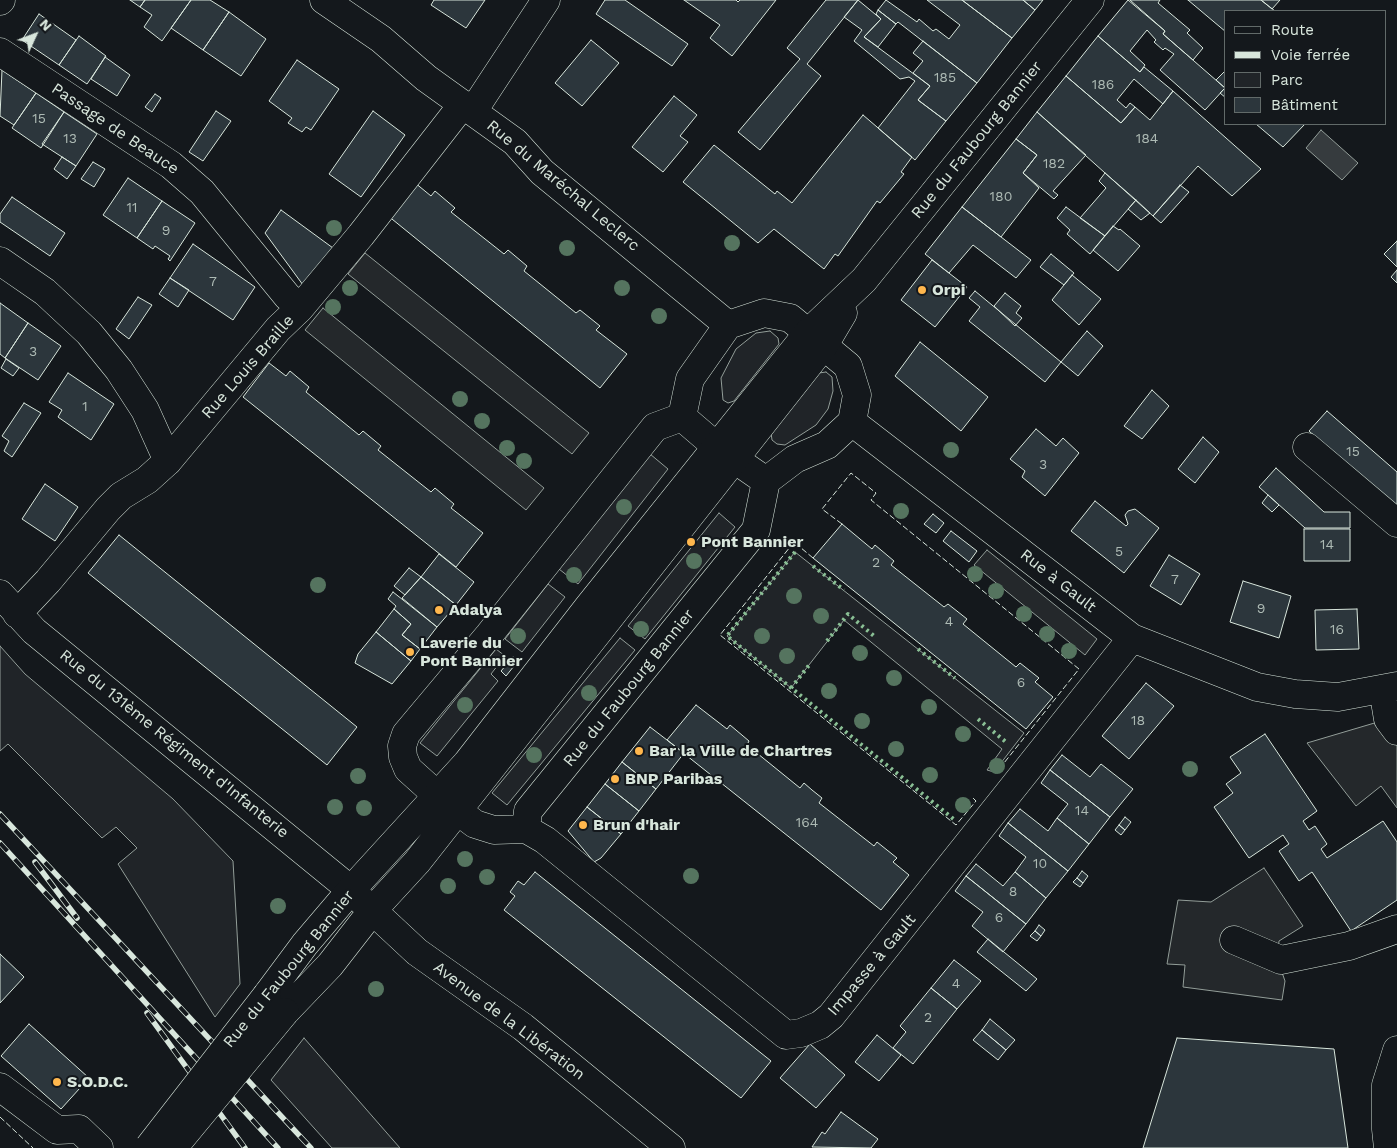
<!DOCTYPE html>
<meta charset="utf-8">
<style>
body{margin:0}
#map{position:relative;width:1397px;height:1148px;overflow:hidden;background:#14181c;font-family:"Work Sans",sans-serif}
canvas{display:block}
.legend{position:absolute;left:1224px;top:10px;width:162px;height:115px;box-sizing:border-box;background:#14181c;border:1px solid #626a69;margin:0;padding:6px 9px;list-style:none;font-size:15px;color:#d8e6dc}
.legend li{display:flex;align-items:center;gap:10px;height:25px}
.legend b{width:25px;border:1px solid #626a69}
.north{position:absolute;left:10px;top:10px;width:50px;height:50px;-webkit-text-stroke:4px #14181c;paint-order:stroke;rotate:47deg;font-size:14px;font-weight:700;line-height:20px;text-align:center;color:#d8e6dc}
.north::after{content:'';display:block;margin:auto;width:18px;height:22px;background:#d8e6dc;clip-path:polygon(50% 0,100% 100%,50% 72%,0 100%)}
</style>
<div id="map">
<canvas width="1397" height="1148"></canvas>
<ul class="legend">
<li><b style="height:6px;background:#14181c"></b>Route</li>
<li><b style="height:6px;background:#d8e6dc"></b>Voie ferrée</li>
<li><b style="height:14px;background:#202428"></b>Parc</li>
<li><b style="height:14px;background:#2c363c"></b>Bâtiment</li>
</ul>
<div class="north">N</div>
</div>
<script>
const c = document.querySelector('canvas').getContext('2d');
c.lineJoin = 'round';
function fillPath(path, color) { c.fillStyle = color; c.fill(path, 'evenodd'); }
const toPath = rows => new Path2D(rows.map(r => 'M' + r).join(''));
function stroke(path, color, width, dash) { c.strokeStyle = color; c.lineWidth = width; c.lineCap = dash ? 'butt' : 'round'; c.setLineDash(dash || []); c.stroke(path); }
function write(font, color, halo, rows, align = 'center') {
  c.font = font + ' "Work Sans",sans-serif'; c.lineWidth = 4; c.setLineDash([]); c.textBaseline = 'middle'; c.strokeStyle = halo; c.fillStyle = color; for (const [text, x, y, turn = 0] of rows) {
    c.save(); c.translate(x, y); c.rotate((+turn || 0) * Math.PI / 180); c.textAlign = isNaN(turn) ? turn : align; if (halo) c.strokeText(text, 0, 0); c.fillText(text, 0, 0); c.restore();
  }
}
const green = toPath([
 [770,331,778,338,779,344,734,401,728,403,723,400,721,378,736,349,756,333,770,331],
 [826,372,832,377,833,391,828,409,816,425,785,445,777,444,772,440,771,433,819,373,826,372],
 [650,454,668,469,578,584,559,569,650,454],
 [719,513,735,527,645,639,628,626,719,513],
 [795,552,1024,733,994,772,987,770,1002,749,844,620,791,688,727,636,795,552],
 [548,584,565,597,522,652,505,639,548,584],
 [620,638,635,650,507,805,492,793,620,638],
 [0,646,25,674,173,799,233,861,240,984,215,1017,118,864,137,848,116,827,102,838,8,744,0,751,0,646],
 [496,649,505,656,491,674,498,681,437,756,420,743,496,649],
 [304,1038,400,1148,332,1148,271,1080,304,1038]
]);
const parking = toPath([
 [365,253,589,433,572,454,348,274,365,253],
 [323,308,544,488,526,510,305,330,323,308],
 [987,550,1097,639,1085,655,974,565,987,550],
 [1388,719,1397,731,1397,808,1381,786,1356,806,1307,743,1388,719],
 [1264,868,1303,926,1279,941,1277,958,1285,981,1282,1000,1183,987,1185,965,1167,964,1178,900,1211,902,1264,868]
]);
const water = toPath([
 [1321,130,1358,163,1342,180,1306,148,1321,130]
]);
const building = toPath([
 [130,0,145,0,140,7,130,0],
 [145,0,191,0,162,41,144,27,152,15,140,7,145,0],
 [191,0,210,0,229,12,203,50,171,28,191,0],
 [434,0,485,0,466,28,431,5,434,0],
 [605,0,625,0,688,44,672,66,596,14,605,0],
 [684,0,736,0,738,2,740,0,776,0,732,56,710,38,720,25,684,0],
 [826,0,858,0,807,64,821,76,760,150,738,132,800,59,787,48,826,0],
 [858,0,881,19,864,37,930,86,918,100,946,121,915,160,878,128,915,81,909,77,900,79,854,41,862,30,844,17,858,0],
 [886,0,917,22,919,19,933,31,936,29,949,39,960,25,927,0,962,0,1012,38,977,83,898,22,896,24,878,10,886,0],
 [962,0,1023,0,1035,10,1012,38,962,0],
 [1023,0,1043,0,1035,10,1023,0],
 [1128,0,1165,31,1163,34,1225,88,1205,110,1160,70,1174,54,1165,48,1163,50,1154,42,1156,40,1147,30,1130,51,1145,65,1140,72,1098,36,1128,0],
 [1130,0,1160,0,1158,3,1190,30,1187,33,1203,48,1193,60,1163,34,1165,31,1130,0],
 [1188,0,1261,0,1275,11,1226,11,1226,32,1188,0],
 [1261,0,1280,0,1272,9,1261,0],
 [878,10,896,24,878,47,864,37,881,19,876,14,878,10],
 [229,12,266,39,241,76,203,50,229,12],
 [39,14,76,40,59,65,22,40,39,14],
 [79,36,106,56,87,84,59,65,79,36],
 [1098,36,1140,72,1144,67,1173,91,1163,104,1134,79,1117,100,1126,108,1130,103,1135,107,1121,123,1066,76,1098,36],
 [591,40,619,63,582,106,555,83,591,40],
 [923,41,977,83,946,121,918,100,930,86,913,73,923,61,913,53,923,41],
 [105,57,130,75,117,96,91,79,105,57],
 [297,60,339,89,311,130,306,127,302,132,288,123,292,118,269,101,297,60],
 [2,70,36,93,14,125,0,116,2,70],
 [1226,70,1226,98,1220,93,1225,88,1216,80,1226,70],
 [1066,76,1121,123,1135,107,1150,120,1173,91,1261,169,1232,196,1198,166,1153,216,1037,112,1066,76],
 [36,93,64,112,41,148,12,128,36,93],
 [155,94,161,98,152,112,145,107,155,94],
 [674,96,697,115,680,136,688,142,663,172,632,147,674,96],
 [216,111,231,121,203,161,189,152,216,111],
 [373,111,405,135,361,197,329,174,373,111],
 [64,112,97,134,76,166,42,144,64,112],
 [1037,112,1086,155,1053,191,1058,195,1054,199,1023,173,1037,155,1016,139,1037,112],
 [863,115,912,157,901,172,904,174,880,203,877,201,838,256,835,254,824,269,774,229,758,243,683,182,714,145,775,194,777,191,792,203,863,115],
 [1256,124,1305,124,1283,147,1256,124],
 [1016,139,1037,155,1023,173,1039,188,1001,237,962,207,1016,139],
 [62,157,76,166,67,179,54,169,62,157],
 [93,162,105,169,94,187,81,179,93,162],
 [1105,173,1136,200,1105,236,1080,218,1106,188,1099,181,1105,173],
 [128,178,162,201,137,238,103,215,128,178],
 [414,182,431,196,435,191,455,208,451,212,504,254,508,250,527,266,524,271,576,313,580,310,600,326,596,330,627,354,600,388,387,215,414,182],
 [1180,185,1189,192,1161,223,1153,216,1180,185],
 [12,197,65,233,50,256,0,222,0,214,12,197],
 [1136,200,1150,213,1141,220,1128,209,1136,200],
 [162,201,195,223,170,261,168,259,170,256,155,246,153,249,137,238,162,201],
 [962,207,1031,260,1016,278,973,245,949,273,925,254,962,207],
 [1066,207,1105,236,1090,254,1067,234,1070,230,1057,218,1066,207],
 [281,210,333,248,303,285,265,233,281,210],
 [1113,226,1119,230,1120,229,1140,246,1118,271,1093,250,1113,226],
 [1397,241,1397,267,1384,254,1397,241],
 [193,244,255,287,233,320,170,278,193,244],
 [1051,254,1074,273,1064,285,1040,267,1051,254],
 [932,260,967,287,935,327,901,300,932,260],
 [1397,270,1397,283,1391,277,1397,270],
 [1072,275,1101,299,1079,325,1052,300,1072,275],
 [170,278,189,290,178,307,159,294,170,278],
 [975,291,1061,362,1045,382,969,321,980,307,969,298,975,291],
 [1005,293,1021,306,1016,313,1022,318,1015,326,994,306,1005,293],
 [138,297,152,305,129,339,116,329,138,297],
 [0,303,28,323,5,358,0,354,0,303],
 [28,323,61,346,38,380,5,358,28,323],
 [1087,331,1103,346,1078,376,1061,362,1087,331],
 [920,342,988,397,961,431,895,376,920,342],
 [6,359,19,368,13,376,1,368,6,359],
 [269,363,286,376,290,371,309,387,306,392,359,435,363,431,381,446,378,450,431,492,435,488,454,504,451,508,483,533,456,567,243,397,269,363],
 [68,373,114,404,91,440,58,417,62,410,49,402,68,373],
 [1152,390,1169,406,1142,439,1124,426,1152,390],
 [24,403,41,413,12,457,4,451,9,441,2,436,24,403],
 [1327,411,1397,472,1397,506,1389,503,1309,431,1327,411],
 [1036,429,1056,446,1063,438,1079,453,1045,496,1022,477,1025,471,1010,459,1036,429],
 [1203,437,1219,452,1195,483,1178,469,1203,437],
 [1276,468,1324,512,1350,512,1350,528,1305,528,1259,487,1276,468],
 [45,484,78,507,55,541,22,519,45,484],
 [1268,495,1279,505,1272,512,1262,503,1268,495],
 [1095,501,1126,526,1128,524,1125,515,1128,511,1135,509,1159,528,1124,573,1071,531,1095,501],
 [933,514,944,523,936,533,924,524,933,514],
 [842,524,872,549,875,545,894,561,891,565,944,607,948,604,967,619,963,624,1016,667,1020,663,1039,678,1035,682,1053,697,1026,729,813,558,842,524],
 [1304,529,1350,529,1350,561,1304,561,1304,529],
 [951,531,977,551,969,562,943,541,951,531],
 [119,535,357,727,327,765,88,573,119,535],
 [439,554,474,582,456,605,421,577,439,554],
 [1169,555,1200,574,1181,605,1150,586,1169,555],
 [409,568,421,577,405,595,394,586,409,568],
 [421,577,456,605,437,627,402,598,421,577],
 [1243,581,1291,596,1279,638,1230,622,1243,581],
 [393,592,437,627,420,649,402,635,411,624,394,609,396,606,388,599,393,592],
 [394,609,411,624,402,635,420,649,411,661,376,632,394,609],
 [1357,609,1359,649,1316,650,1315,610,1357,609],
 [376,632,411,661,392,684,355,663,358,654,376,632],
 [513,657,518,661,506,676,501,671,513,657],
 [1146,683,1174,706,1129,759,1102,736,1146,683],
 [696,705,727,729,730,725,749,741,747,745,800,788,804,783,812,790,822,798,819,803,874,846,877,842,897,858,893,862,909,875,881,910,667,740,696,705],
 [650,727,684,753,656,789,622,762,650,727],
 [1265,734,1317,811,1303,821,1309,830,1315,826,1327,844,1321,849,1327,858,1383,821,1397,842,1397,900,1351,931,1312,872,1299,881,1279,851,1289,844,1283,835,1249,858,1214,807,1233,793,1226,784,1241,773,1230,757,1265,734],
 [1062,755,1090,777,1101,764,1133,789,1110,817,1050,770,1062,755],
 [622,762,656,789,639,811,605,784,622,762],
 [1050,770,1110,817,1089,844,1057,818,1068,804,1041,783,1050,770],
 [605,784,639,811,621,834,587,807,605,784],
 [587,807,621,834,601,858,594,862,568,831,587,807],
 [1020,809,1048,831,1057,818,1089,844,1068,871,1008,823,1020,809],
 [1125,817,1131,822,1125,830,1119,825,1125,817],
 [1008,823,1068,871,1046,898,1015,872,1026,857,999,836,1008,823],
 [1119,825,1125,830,1121,835,1115,830,1119,825],
 [976,864,1003,886,1015,872,1046,898,1026,924,966,876,976,864],
 [1082,871,1088,876,1083,883,1077,878,1082,871],
 [535,872,771,1061,741,1098,504,910,515,896,510,892,518,881,524,885,535,872],
 [966,876,1026,924,1003,952,972,926,983,912,955,891,966,876],
 [1077,878,1083,883,1080,887,1073,882,1077,878],
 [1039,925,1045,930,1041,936,1035,931,1039,925],
 [1035,931,1041,936,1037,941,1030,936,1035,931],
 [988,939,1037,979,1026,991,977,952,988,939],
 [0,954,24,977,0,1003,0,954],
 [954,960,981,981,957,1009,931,988,954,960],
 [931,988,957,1009,913,1064,893,1048,906,1032,900,1026,931,988],
 [990,1019,1015,1040,1006,1050,982,1030,990,1019],
 [29,1024,89,1078,61,1109,1,1056,29,1024],
 [982,1030,1006,1050,998,1060,973,1040,982,1030],
 [877,1035,901,1055,879,1081,855,1062,877,1035],
 [1177,1038,1334,1049,1348,1148,1143,1148,1177,1038],
 [810,1044,845,1075,816,1108,780,1078,810,1044],
 [841,1112,878,1139,871,1148,812,1147,822,1132,825,1134,841,1112]
]);
const minor = toPath([
 [324,0,381,39,426,78,515,142,542,172,728,325],
 [0,1,1,0],
 [0,52,171,165,202,192,287,296,300,308],
 [473,111,546,0],
 [0,261,45,292,89,333,119,370,145,410,168,461],
 [728,325,764,313,790,318,848,366,857,395,852,422],
 [682,417,717,447,766,481],
 [852,422,1132,638,1257,687,1295,694,1338,697,1397,686],
 [1307,447,1397,523],
 [0,594,34,631,351,890],
 [17,614,48,581,108,509,121,496,147,480,168,461,278,329,300,308,361,235,463,104],
 [1383,689,1388,719,1397,731],
 [526,829,545,840,786,1035,801,1033,820,1025,831,1016,1132,638],
 [526,829,494,830,475,824,438,796,408,769,403,757,402,746,406,734,489,635,655,427,682,417,690,379,728,325],
 [526,829,528,811,756,530,766,481,795,459,827,445,852,422],
 [1234,940,1281,960,1349,946,1397,929],
 [0,1087,57,1130,79,1129,99,1148],
 [1388,1148,1386,1129,1386,1085,1397,1050]
]);
const major = toPath([
 [358,897,417,952,523,1027,671,1148],
 [267,995,305,944,351,890,467,763,589,606,808,333,864,280,1090,0],
 [285,1012,330,965,372,911,417,862,824,345,843,313]
]);
const rail = toPath([
 [0,814,311,1148],
 [0,843,278,1148],
 [35,862,77,918],
 [147,1013,245,1148]
]);
const majorBridge = toPath([
 [149,1147,267,995],
 [173,1148,285,1012]
]);
const hedge = toPath([
 [795,552,727,636,956,821],
 [813,566,844,590],
 [827,641,848,614,874,636],
 [918,649,955,678],
 [791,688,810,664],
 [978,719,1006,742]
]);
const fence = toPath([
 [842,524,822,509,851,473,876,493,871,500,1079,669,996,773,994,772],
 [813,558,794,542,720,635,956,825,976,801,973,798],
 [0,1117,33,1148]
]);
const trees = [
 [334,228],
 [732,243],
 [567,248],
 [350,288],
 [622,288],
 [333,307],
 [659,316],
 [460,399],
 [482,421],
 [507,448],
 [951,450],
 [524,461],
 [624,507],
 [901,511],
 [694,561],
 [975,574],
 [574,575],
 [318,585],
 [996,591],
 [794,596],
 [1024,614],
 [821,616],
 [641,629],
 [1047,634],
 [518,636],
 [762,636],
 [1069,651],
 [860,653],
 [787,656],
 [894,678],
 [829,691],
 [589,693],
 [465,705],
 [929,707],
 [862,721],
 [963,734],
 [896,749],
 [534,755],
 [997,766],
 [1190,769],
 [930,775],
 [358,776],
 [963,805],
 [335,807],
 [364,808],
 [465,859],
 [691,876],
 [487,877],
 [448,886],
 [278,906],
 [376,989]
];
const markers = [
 [922,290,5,"#ffb74d"],
 [691,542,5,"#ffb74d"],
 [439,610,5,"#ffb74d"],
 [410,652,5,"#ffb74d"],
 [639,751,5,"#ffb74d"],
 [615,779,5,"#ffb74d"],
 [583,825,5,"#ffb74d"],
 [57,1082,5,"#ffb74d"]
];
const numberNames = [
 ["185",945,78],
 ["186",1103,85],
 ["15",39,119],
 ["13",70,139],
 ["184",1147,139],
 ["182",1054,164],
 ["180",1001,197],
 ["11",132,208],
 ["9",166,231],
 ["7",213,282],
 ["3",33,352],
 ["1",85,407],
 ["15",1353,452],
 ["3",1043,465],
 ["14",1327,545],
 ["5",1119,552],
 ["2",876,563],
 ["7",1175,580],
 ["9",1261,609],
 ["4",949,622],
 ["16",1337,630],
 ["6",1021,683],
 ["18",1138,721],
 ["14",1082,811],
 ["164",807,823],
 ["10",1040,864],
 ["8",1013,892],
 ["6",999,918],
 ["4",956,984],
 ["2",928,1018]
];
const streetNames = [
 ["Passage de Beauce",115,129,34],
 ["Rue du Faubourg Bannier",977,140,-51],
 ["Rue du Maréchal Leclerc",563,186,40],
 ["Rue Louis Braille",248,367,-49],
 ["Rue à Gault",1058,581,38],
 ["Rue du Faubourg Bannier",629,688,-51],
 ["Rue du 131ème Régiment d'Infanterie",174,744,39],
 ["Impasse à Gault",872,965,-50],
 ["Rue du Faubourg Bannier",289,969,-51],
 ["Avenue de la Libération",509,1021,37]
];
const poiNames = [
 ["Orpi",932,290],
 ["Pont Bannier",701,542],
 ["Adalya",449,610],
 ["Laverie du",420,643],
 ["Pont Bannier",420,661],
 ["Bar la Ville de Chartres",649,751],
 ["BNP Paribas",625,779],
 ["Brun d'hair",593,825],
 ["S.O.D.C.",67,1082]
];
fillPath(green, '#202428');
stroke(green, '#939e99', 1);
fillPath(parking, '#24282b');
stroke(parking, '#939e99', 1);
fillPath(water, '#363b3e');
stroke(water, '#939e99', 1);
fillPath(building, '#2c363c');
stroke(building, '#d8e6dc', 1);
stroke(minor, '#d8e6dc', 29);
stroke(major, '#d8e6dc', 29);
stroke(minor, '#14181c', 28);
stroke(major, '#14181c', 28);
stroke(rail, '#d8e6dc', 5.5);
stroke(rail, '#14181c', 4, [11]);
stroke(majorBridge, '#d8e6dc', 29, []);
stroke(majorBridge, '#14181c', 28);
stroke(hedge, '#8ac095', 4, [2.5, 4]);
stroke(fence, '#d8e6dc', 1, [6, 2.5]);
c.fillStyle = '#55745f';
for (const [x, y] of trees) { c.beginPath(); c.arc(x, y, 8, 0, 2 * Math.PI); c.fill(); }
for (const [x, y, r, color] of markers) { const dot = new Path2D(); dot.arc(x, y, r, 0, 2 * Math.PI); c.fillStyle = color; c.fill(dot); stroke(dot, '#14181c', 2); }
write('14px', '#adbab4', null, numberNames);
write('16px', '#d8e6dc', '#14181c', streetNames);
write('bold 16px', '#d8e6dc', '#14181c', poiNames, 'left');
</script>
